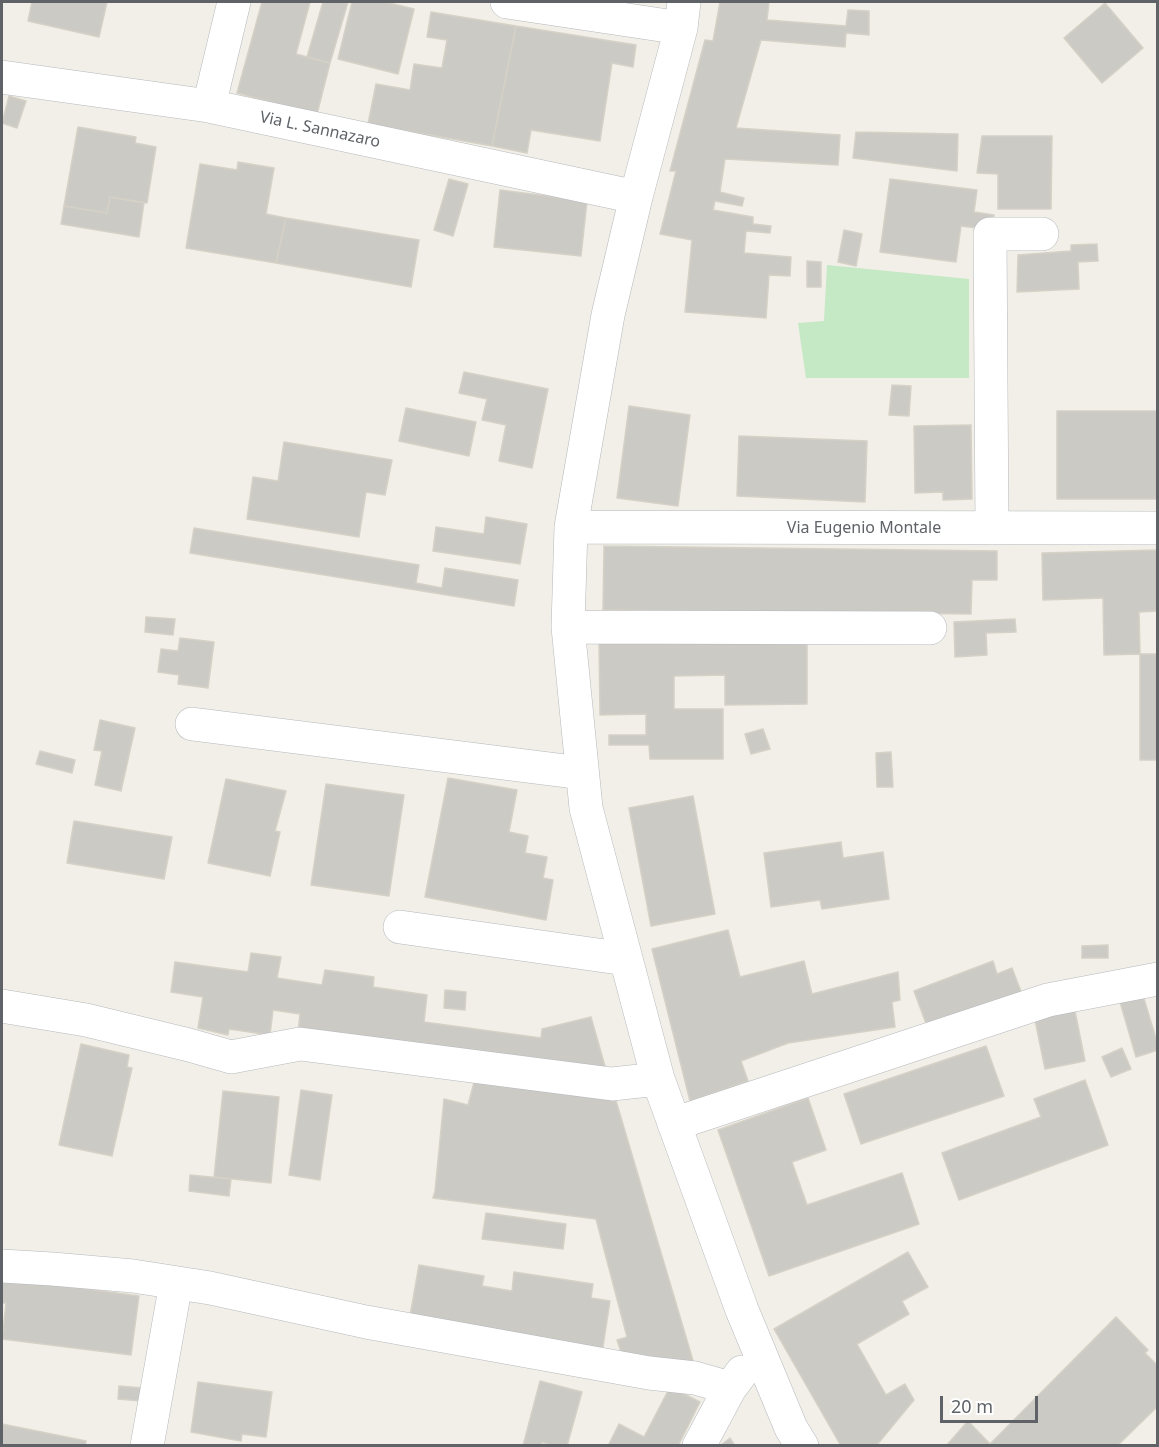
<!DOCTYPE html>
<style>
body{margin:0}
#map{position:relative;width:1159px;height:1447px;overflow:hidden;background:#f1efe8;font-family:"Noto Sans",sans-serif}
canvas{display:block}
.frame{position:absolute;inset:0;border:3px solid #5f6368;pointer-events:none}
.scale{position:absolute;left:940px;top:1396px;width:98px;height:27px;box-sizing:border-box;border:3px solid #5f6368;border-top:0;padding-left:8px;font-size:18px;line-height:21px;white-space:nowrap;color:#5f6368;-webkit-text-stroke:4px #fff;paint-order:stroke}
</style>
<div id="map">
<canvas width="1159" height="1447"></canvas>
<div class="frame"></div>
<div class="scale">20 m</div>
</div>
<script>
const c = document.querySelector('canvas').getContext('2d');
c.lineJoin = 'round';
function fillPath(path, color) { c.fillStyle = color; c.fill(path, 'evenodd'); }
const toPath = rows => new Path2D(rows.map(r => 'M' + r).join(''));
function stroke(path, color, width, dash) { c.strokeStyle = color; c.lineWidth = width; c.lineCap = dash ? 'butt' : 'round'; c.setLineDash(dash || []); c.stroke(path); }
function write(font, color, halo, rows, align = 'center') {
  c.font = font + ' "Noto Sans",sans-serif'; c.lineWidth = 4.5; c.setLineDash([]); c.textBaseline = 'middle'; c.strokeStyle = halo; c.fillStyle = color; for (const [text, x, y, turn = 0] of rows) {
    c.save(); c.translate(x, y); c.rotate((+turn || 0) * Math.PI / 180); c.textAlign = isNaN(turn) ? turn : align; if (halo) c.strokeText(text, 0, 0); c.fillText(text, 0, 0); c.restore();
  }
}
const green = toPath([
 [827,265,969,279,969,378,806,378,798,323,824,321]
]);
const building = toPath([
 [32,2,107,2,99,37,28,21,32,2],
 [262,2,310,2,296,54,330,63,317,114,237,93,262,2],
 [323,2,348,2,330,63,307,57,323,2],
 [352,2,385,2,414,9,398,74,338,59,352,2],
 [720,2,769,2,767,20,846,26,848,10,869,11,869,35,846,33,845,47,761,40,736,128,840,135,838,165,725,159,720,192,744,198,742,206,715,201,713,210,753,217,753,224,771,226,770,233,746,231,744,253,791,257,790,276,769,275,766,318,685,312,692,240,660,234,676,171,670,171,705,40,713,41,720,2],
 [1105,3,1143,48,1102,83,1064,38,1105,3],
 [431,12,516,26,492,146,368,124,376,84,410,90,414,64,442,68,447,40,427,37,431,12],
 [516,26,636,45,633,67,612,63,600,141,531,130,527,153,492,146,516,26],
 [9,96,26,101,17,128,2,123,9,96],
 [78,127,136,137,135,143,156,147,147,203,110,197,107,213,64,206,78,127],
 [856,132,958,134,957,171,853,158,856,132],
 [982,136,1052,136,1051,209,998,209,998,174,977,173,982,136],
 [238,162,274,168,266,214,286,218,276,263,186,248,200,164,237,170,238,162],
 [449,179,468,184,453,236,434,230,449,179],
 [890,179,977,190,974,212,994,215,992,230,961,226,956,262,880,252,890,179],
 [500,190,587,201,581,256,494,247,500,190],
 [110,197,144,203,139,237,61,224,64,206,107,213,110,197],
 [286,218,419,240,411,287,276,263,286,218],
 [844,230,862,234,856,266,838,262,844,230],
 [1097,244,1098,261,1078,262,1079,289,1017,292,1018,255,1071,251,1071,245,1097,244],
 [807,261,821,262,821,287,807,287,807,261],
 [464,372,548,389,532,468,499,461,506,425,482,420,487,399,459,393,464,372],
 [892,385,911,386,909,416,889,415,892,385],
 [629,406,690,415,678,506,617,498,629,406],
 [406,408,476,422,469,456,399,441,406,408],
 [1057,411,1158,411,1158,499,1057,499,1057,411],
 [971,425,972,499,943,500,943,492,915,493,914,426,971,425],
 [739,436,867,441,865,502,737,496,739,436],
 [284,442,392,460,385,495,366,492,359,537,247,519,253,477,278,481,284,442],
 [486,517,527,524,520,564,433,551,436,527,484,534,486,517],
 [194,528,419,565,416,583,442,588,445,568,518,580,514,606,190,553,194,528],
 [604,546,997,551,997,580,972,580,971,614,603,610,604,546],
 [1158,550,1158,611,1139,612,1140,654,1104,655,1103,598,1043,600,1042,553,1158,550],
 [146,617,175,619,173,635,145,632,146,617],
 [1015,619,1016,632,986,633,987,655,955,657,954,622,1015,619],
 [180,638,214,642,208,688,178,684,179,675,158,672,161,649,178,651,180,638],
 [807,641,807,704,725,705,725,675,674,676,674,709,723,709,723,759,650,759,649,745,609,745,609,735,646,735,646,714,600,715,599,643,807,641],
 [1140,654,1158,654,1158,760,1140,760,1140,654],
 [100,720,135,728,121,791,95,785,102,751,94,750,100,720],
 [763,729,770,749,751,754,745,734,763,729],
 [40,751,75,760,72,773,36,764,40,751],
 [891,752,893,787,877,787,876,753,891,752],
 [448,778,517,790,509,832,528,836,525,853,547,857,543,878,553,880,546,920,425,897,448,778],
 [226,779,286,791,275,831,280,832,270,876,208,863,226,779],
 [326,784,404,795,389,896,311,885,326,784],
 [693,796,715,914,651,926,629,808,693,796],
 [74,821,172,837,164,879,67,863,74,821],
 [841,842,843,858,883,852,889,899,822,909,820,900,771,907,764,853,841,842],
 [728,930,740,977,804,961,812,994,898,972,900,1000,892,1002,895,1027,788,1043,741,1061,748,1081,690,1101,652,949,728,930],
 [1108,945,1108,958,1082,958,1082,946,1108,945],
 [251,953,281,957,277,978,322,985,325,970,374,977,373,987,427,995,424,1022,541,1038,542,1029,591,1017,608,1077,298,1033,300,1014,273,1010,270,1035,229,1029,228,1035,198,1028,203,997,171,992,175,962,248,972,251,953],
 [993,961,997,974,1012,968,1022,994,928,1029,914,991,993,961],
 [1141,989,1158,1045,1158,1050,1136,1057,1118,995,1141,989],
 [445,990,466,992,465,1010,444,1008,445,990],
 [1074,1006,1085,1061,1045,1069,1034,1015,1074,1006],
 [81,1044,129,1055,127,1067,132,1068,112,1156,59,1145,81,1044],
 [986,1046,1004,1096,861,1144,844,1094,986,1046],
 [1122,1048,1131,1069,1111,1077,1102,1057,1122,1048],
 [475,1079,614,1094,694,1364,624,1361,617,1340,627,1337,596,1219,433,1198,435,1191,444,1099,468,1105,475,1079],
 [1085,1080,1108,1145,959,1200,942,1153,1041,1117,1034,1099,1085,1080],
 [301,1090,332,1095,320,1180,289,1175,301,1090],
 [223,1091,279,1097,271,1183,214,1177,223,1091],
 [808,1098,826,1150,792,1162,807,1205,902,1173,919,1224,769,1276,718,1130,808,1098],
 [190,1175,231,1179,229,1196,189,1191,190,1175],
 [486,1213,566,1224,563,1249,482,1239,486,1213],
 [908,1252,928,1287,902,1301,909,1314,857,1344,886,1395,905,1384,914,1400,876,1446,841,1446,774,1329,908,1252],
 [419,1265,484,1276,482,1286,512,1291,514,1272,593,1284,591,1298,610,1301,602,1353,409,1322,419,1265],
 [2,1278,139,1296,131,1355,2,1339,6,1303,2,1303,2,1278],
 [1116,1317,1148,1350,1145,1353,1157,1365,1158,1364,1158,1406,1117,1446,946,1446,968,1421,990,1444,1116,1317],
 [540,1381,582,1392,567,1446,554,1446,542,1442,541,1446,523,1446,540,1381],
 [198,1382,272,1392,266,1437,242,1434,241,1441,191,1432,198,1382],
 [119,1386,143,1388,141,1401,118,1399,119,1386],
 [670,1387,700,1402,678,1446,608,1446,619,1424,644,1437,670,1387],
 [2,1424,86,1441,85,1446,2,1446,2,1424],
 [730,1438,735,1446,720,1446,730,1438]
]);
const minor = toPath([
 [507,2,681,28],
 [684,2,681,28,636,197,608,315,571,527,568,627,586,808,658,1079,742,1310,791,1428,802,1446],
 [2,77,209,106,636,197],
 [209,106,234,2],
 [571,527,1158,528],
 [992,528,990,234,1042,234],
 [568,627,930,628],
 [192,724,582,773],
 [400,927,626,959],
 [2,1006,86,1020,189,1045,231,1057,300,1044,612,1084,658,1079],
 [674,1124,1048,1000,1158,979],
 [2,1266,52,1269,133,1276,210,1288,366,1322,649,1373,695,1378,730,1388],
 [147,1446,176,1283],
 [699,1446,730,1388,742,1372]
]);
const streetNames = [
 ["Via L. Sannazaro",320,130,12],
 ["Via Eugenio Montale",864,528]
];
fillPath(green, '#c5e8c5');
fillPath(building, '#cccac5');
stroke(building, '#d6d1c6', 1.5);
stroke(minor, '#b5b8bc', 34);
stroke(minor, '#fff', 33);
write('16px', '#5f6368', '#fff', streetNames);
</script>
